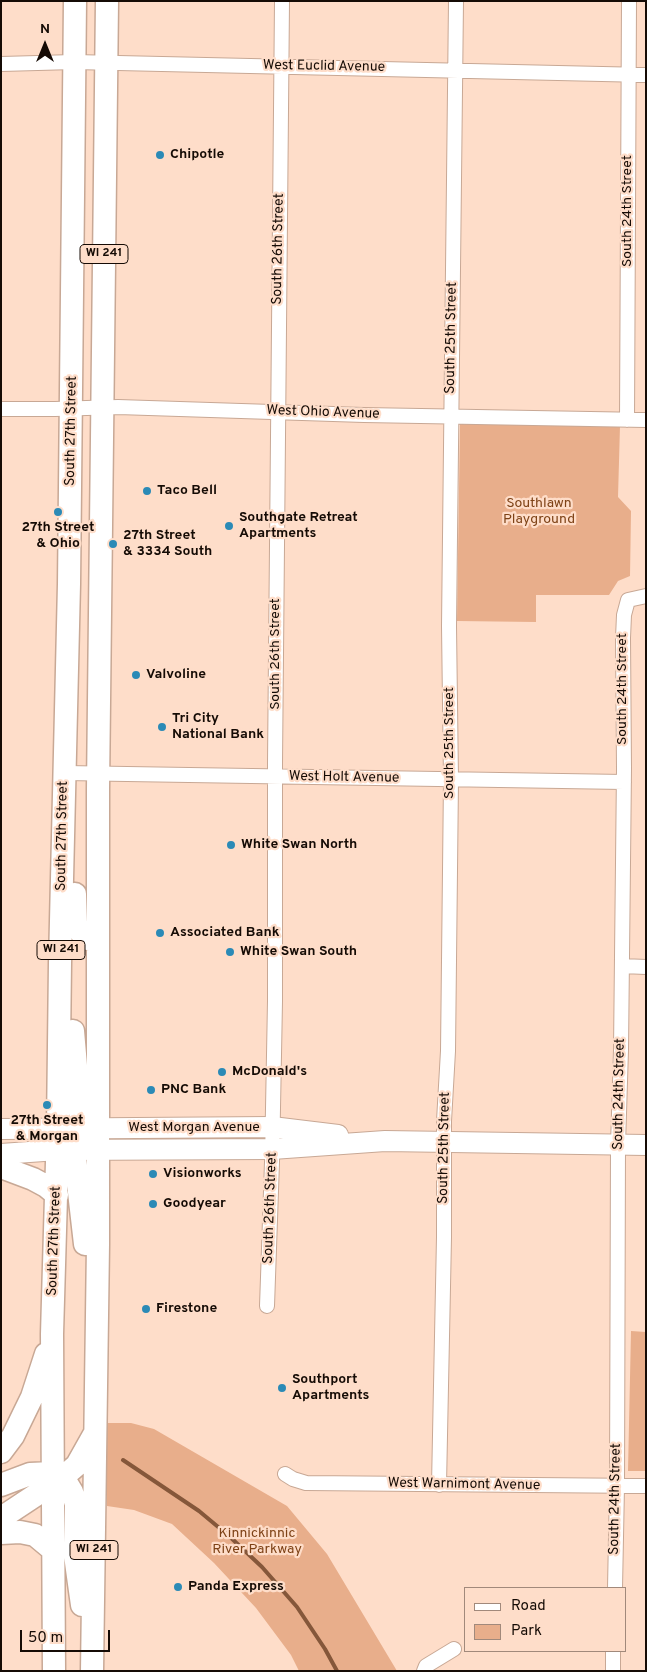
<!DOCTYPE html>
<style>
body{margin:0}
#map{position:relative;width:647px;height:1672px;overflow:hidden;background:#feddc9;font-family:Overpass,sans-serif}
canvas{display:block}
.frame{position:absolute;inset:0;border:2px solid #150b05;pointer-events:none}
.legend{position:absolute;left:464px;top:1587px;width:162px;height:65px;box-sizing:border-box;background:#feddc9;border:1px solid #a1897b;margin:0;padding:6px 9px;list-style:none;font-size:15px;color:#150b05}
.legend li{display:flex;align-items:center;gap:10px;height:25px}
.legend b{width:25px;border:1px solid #a1897b}
.north{position:absolute;left:20px;top:20px;width:50px;height:50px;-webkit-text-stroke:4px #feddc9;paint-order:stroke;rotate:0deg;font-size:14px;font-weight:700;line-height:20px;text-align:center;color:#150b05}
.north::after{content:'';display:block;margin:auto;width:18px;height:22px;background:#150b05;clip-path:polygon(50% 0,100% 100%,50% 72%,0 100%)}
.scale{position:absolute;left:20px;top:1630px;width:90px;height:22px;box-sizing:border-box;border:2px solid #150b05;border-top:0;padding-left:6px;font-size:15px;line-height:18px;white-space:nowrap;color:#150b05;-webkit-text-stroke:4px #feddc9;paint-order:stroke}
</style>
<div id="map">
<canvas width="647" height="1672"></canvas>
<div class="frame"></div>
<ul class="legend">
<li><b style="height:6px;background:#fff"></b>Road</li>
<li><b style="height:14px;background:#e8ae8b"></b>Park</li>
</ul>
<div class="north">N</div>
<div class="scale">50 m</div>
</div>
<script>
const c = document.querySelector('canvas').getContext('2d');
c.lineJoin = 'round';
function fillPath(path, color) { c.fillStyle = color; c.fill(path, 'evenodd'); }
const toPath = rows => new Path2D(rows.map(r => 'M' + r).join(''));
function stroke(path, color, width, dash) { c.strokeStyle = color; c.lineWidth = width; c.lineCap = dash ? 'butt' : 'round'; c.setLineDash(dash || []); c.stroke(path); }
function write(font, color, halo, rows, align = 'center') {
  c.font = font + ' Overpass,sans-serif'; c.lineWidth = 4.5; c.setLineDash([]); c.textBaseline = 'middle'; c.strokeStyle = halo; c.fillStyle = color; for (const [text, x, y, turn = 0] of rows) {
    c.save(); c.translate(x, y); c.rotate((+turn || 0) * Math.PI / 180); c.textAlign = isNaN(turn) ? turn : align; if (halo) c.strokeText(text, 0, 0); c.fillText(text, 0, 0); c.restore();
  }
}
const green = toPath([
 [460,424,620,426,618,497,631,511,630,576,618,581,609,595,536,595,536,622,457,621],
 [631,1331,646,1332,646,1471,628,1471],
 [107,1423,131,1423,154,1429,287,1506,327,1554,397,1671,299,1671,291,1655,256,1608,214,1563,172,1524,134,1510,107,1506]
]);
const stream = toPath([
 [123,1460,199,1511,229,1536,262,1567,297,1607,325,1649,337,1671]
]);
const street = toPath([
 [1,64,74,62,646,75],
 [1,409,55,409,118,407,364,415,646,420],
 [627,420,629,1],
 [65,773,624,782],
 [622,966,646,967],
 [267,1306,272,1162,275,1001,275,763,282,1],
 [285,1474,293,1479,306,1483,646,1486],
 [439,1485,444,1237,444,1121,448,1051,451,780,449,626,456,1],
 [615,1588,617,1486,618,1145,621,1050,624,769,623,638,624,615,628,600,646,596],
 [424,1671,426,1666,454,1649],
 [613,1671,613,1651]
]);
const secondary = toPath([
 [1,1129,272,1127,338,1135],
 [1,1154,58,1150,272,1149,385,1141,646,1145]
]);
const primary = toPath([
 [75,894,76,924,82,934,88,939,97,940],
 [73,1031,80,1112,84,1128,95,1144],
 [58,1127,75,1157,85,1244],
 [1,1167,33,1179,46,1186,57,1195],
 [1,1452,13,1436,32,1397,46,1354],
 [1,1485,30,1474,52,1473,63,1477,72,1492,76,1504,75,1555,82,1605],
 [1,1518,63,1477,77,1465,95,1433],
 [1,1533,20,1532,35,1535,53,1550],
 [54,1671,52,1334,58,1127,60,963,69,584,75,1],
 [92,1671,98,1244,98,788,107,1]
]);
const markers = [
 [160,155,5,"#2b8ab6"],
 [147,491,5,"#2b8ab6"],
 [58,512,5,"#2b8ab6"],
 [229,526,5,"#2b8ab6"],
 [113,544,5,"#2b8ab6"],
 [136,675,5,"#2b8ab6"],
 [162,727,5,"#2b8ab6"],
 [231,845,5,"#2b8ab6"],
 [160,933,5,"#2b8ab6"],
 [230,952,5,"#2b8ab6"],
 [222,1072,5,"#2b8ab6"],
 [151,1090,5,"#2b8ab6"],
 [47,1105,5,"#2b8ab6"],
 [153,1174,5,"#2b8ab6"],
 [153,1204,5,"#2b8ab6"],
 [146,1309,5,"#2b8ab6"],
 [282,1388,5,"#2b8ab6"],
 [178,1587,5,"#2b8ab6"]
];
const shields = [
 [104,254,48],
 [61,950,48],
 [94,1550,48]
];
const shieldNames = [
 ["WI 241",104,254],
 ["WI 241",61,950],
 ["WI 241",94,1550]
];
const streetNames = [
 ["West Euclid Avenue",324,67,1],
 ["South 24th Street",628,211,-90],
 ["South 26th Street",279,249,-89],
 ["South 25th Street",452,338,-89],
 ["West Ohio Avenue",323,413,2],
 ["South 27th Street",72,431,-89],
 ["South 26th Street",276,654,-90],
 ["South 24th Street",623,689,-90],
 ["South 25th Street",450,743,-90],
 ["West Holt Avenue",344,778,1],
 ["South 27th Street",63,836,-89],
 ["South 24th Street",620,1094,-89],
 ["West Morgan Avenue",194,1128],
 ["South 25th Street",445,1148,-89],
 ["South 26th Street",271,1208,-88],
 ["South 27th Street",55,1241,-88],
 ["West Warnimont Avenue",464,1485,1],
 ["South 24th Street",616,1499,-89]
];
const poiNames = [
 ["Chipotle",170,155],
 ["Taco Bell",157,491],
 ["Southgate Retreat",239,518],
 ["Apartments",239,534],
 ["27th Street",58,528,"center"],
 ["& Ohio",58,544,"center"],
 ["27th Street",123,536],
 ["& 3334 South",123,552],
 ["Valvoline",146,675],
 ["Tri City",172,719],
 ["National Bank",172,735],
 ["White Swan North",241,845],
 ["Associated Bank",170,933],
 ["White Swan South",240,952],
 ["McDonald's",232,1072],
 ["PNC Bank",161,1090],
 ["27th Street",47,1121,"center"],
 ["& Morgan",47,1137,"center"],
 ["Visionworks",163,1174],
 ["Goodyear",163,1204],
 ["Firestone",156,1309],
 ["Southport",292,1380],
 ["Apartments",292,1396],
 ["Panda Express",188,1587]
];
const parkNames = [
 ["Southlawn",539,504],
 ["Playground",539,520],
 ["Kinnickinnic",257,1534],
 ["River Parkway",257,1550]
];
fillPath(green, '#e8ae8b');
stroke(stream, '#85573a', 4);
stroke(street, '#c8a895', 16);
stroke(secondary, '#c8a895', 22);
stroke(primary, '#c8a895', 25);
stroke(street, '#fff', 14);
stroke(secondary, '#fff', 20);
stroke(primary, '#fff', 22);
for (const [x, y, r, color] of markers) { const dot = new Path2D(); dot.arc(x, y, r, 0, 2 * Math.PI); c.fillStyle = color; c.fill(dot); stroke(dot, '#feddc9', 2); }
for (const [x, y, w] of shields) { const box = new Path2D(); box.roundRect(x - w / 2, y - 9.5, w, 19, 4); c.fillStyle = '#feddc9'; c.fill(box); stroke(box, '#150b05', 1); }
write('bold 12px', '#150b05', null, shieldNames);
write('14px', '#150b05', '#feddc9', streetNames);
write('bold 14px', '#150b05', '#feddc9', poiNames, 'left');
write('14px', '#7e4216', '#feddc9', parkNames);
</script>
